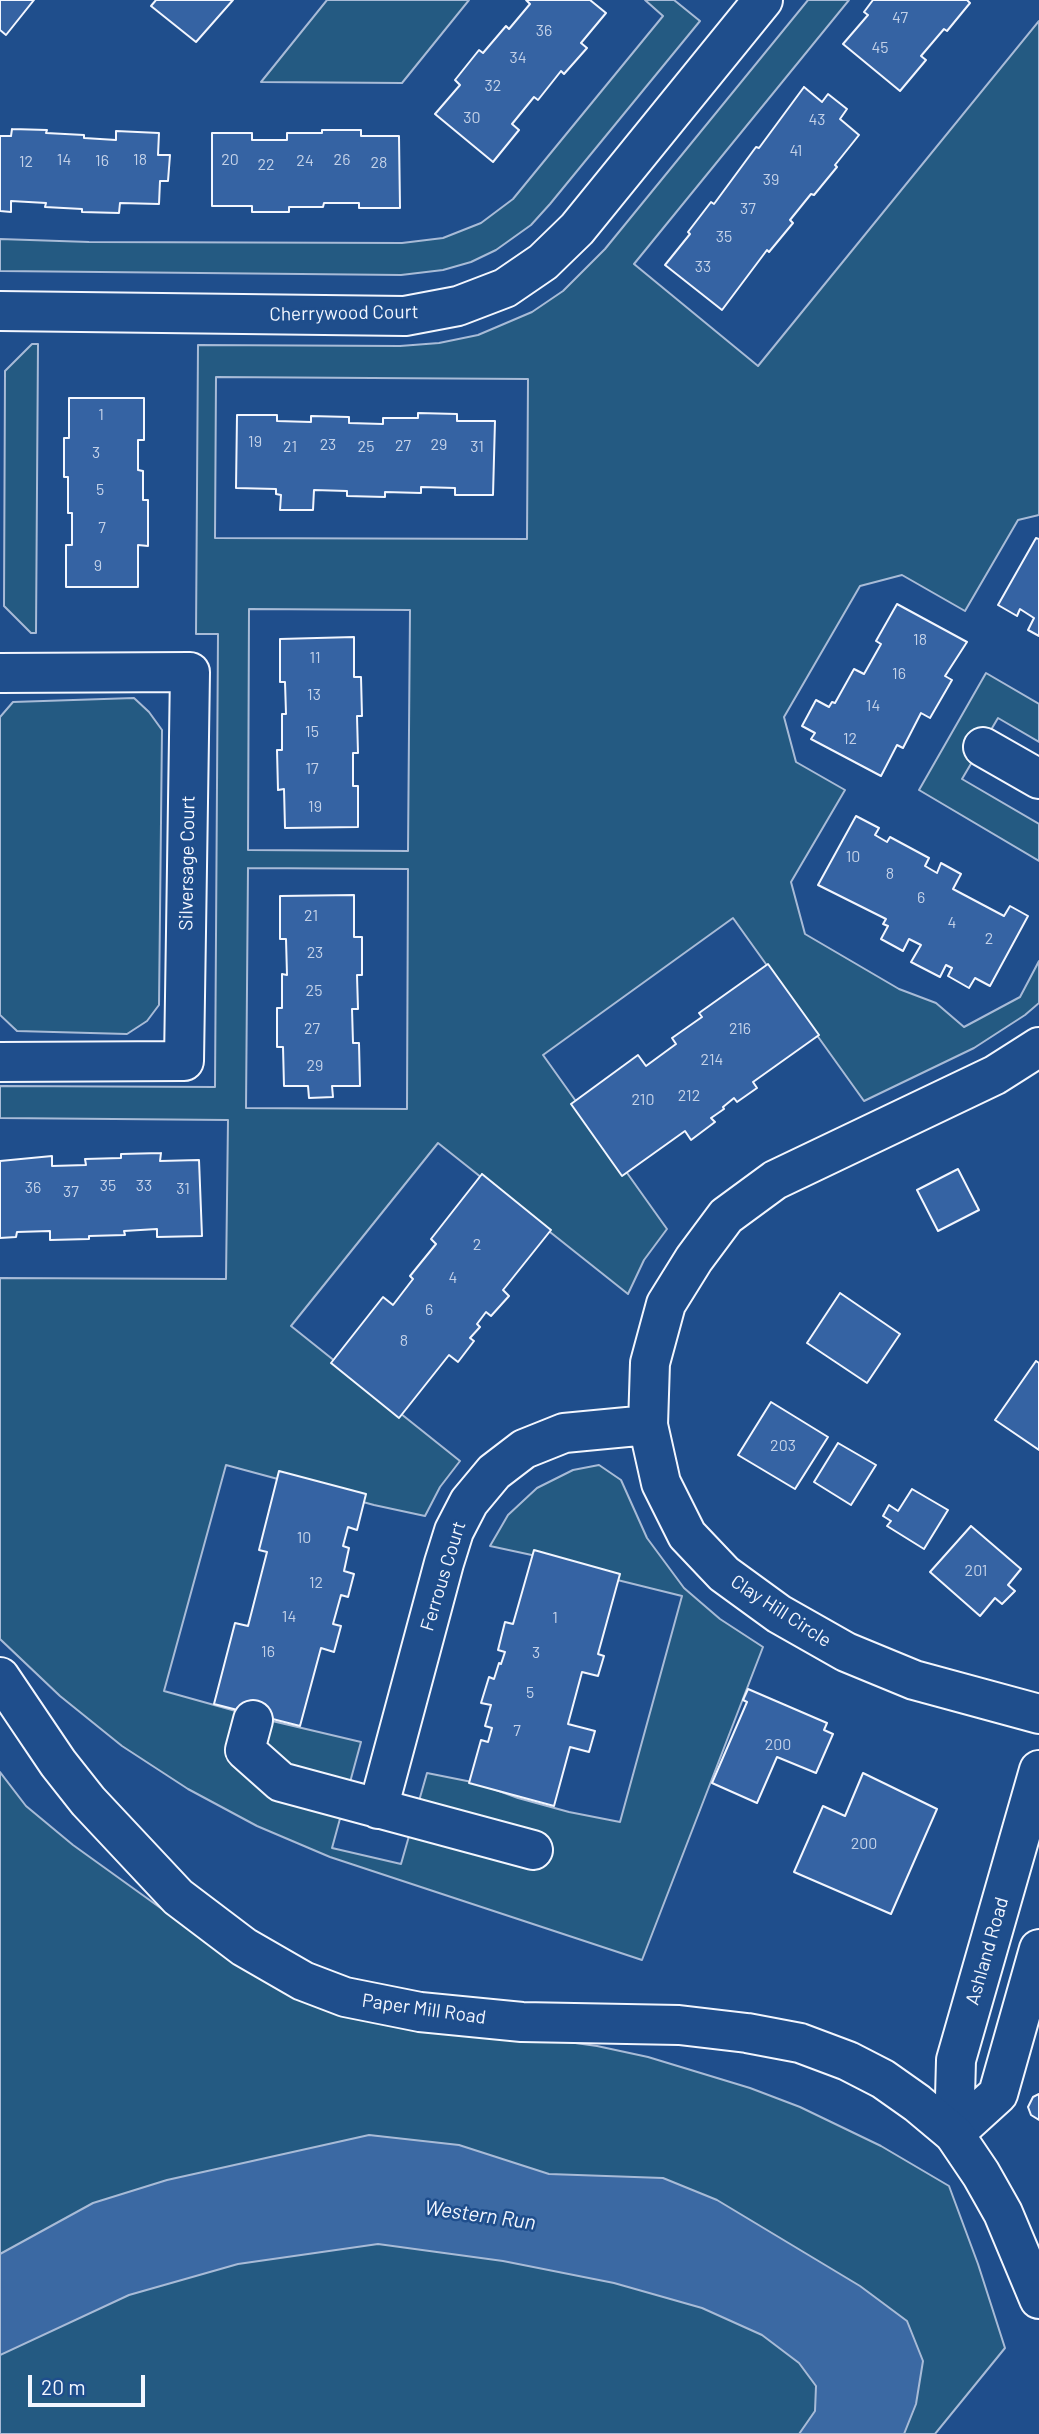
<!DOCTYPE html>
<style>
body{margin:0}
#map{position:relative;width:1039px;height:2434px;overflow:hidden;background:#1f4e8c;font-family:Barlow,sans-serif}
canvas{display:block}
.scale{position:absolute;left:28px;top:2375px;width:117px;height:32px;box-sizing:border-box;border:4px solid #f2f6ff;border-top:0;padding-left:9px;font-size:21px;line-height:24px;white-space:nowrap;color:#f2f6ff;-webkit-text-stroke:5px #1f4e8c;paint-order:stroke}
</style>
<div id="map">
<canvas width="1039" height="2434"></canvas>
<div class="scale">20 m</div>
</div>
<script>
const c = document.querySelector('canvas').getContext('2d');
c.lineJoin = 'round';
function fillPath(path, color) { c.fillStyle = color; c.fill(path, 'evenodd'); }
const toPath = rows => new Path2D(rows.map(r => 'M' + r).join(''));
function stroke(path, color, width, dash) { c.strokeStyle = color; c.lineWidth = width; c.lineCap = dash ? 'butt' : 'round'; c.setLineDash(dash || []); c.stroke(path); }
function write(font, color, halo, rows, align = 'center') {
  c.font = font + ' Barlow,sans-serif'; c.lineWidth = 5; c.setLineDash([]); c.textBaseline = 'middle'; c.strokeStyle = halo; c.fillStyle = color; for (const [text, x, y, turn = 0] of rows) {
    c.save(); c.translate(x, y); c.rotate((+turn || 0) * Math.PI / 180); c.textAlign = isNaN(turn) ? turn : align; if (halo) c.strokeText(text, 0, 0); c.fillText(text, 0, 0); c.restore();
  }
}
const green = toPath([
 [327,0,469,0,402,83,261,82,327,0],
 [645,0,674,0,700,21,550,204,531,225,496,250,471,262,443,270,401,275,0,271,0,239,89,242,402,243,443,238,481,223,513,199,663,16,645,0],
 [808,0,849,0,634,264,758,366,1039,21,1039,515,1018,520,965,611,902,575,860,586,784,717,796,762,845,790,791,882,805,934,899,989,936,1003,964,1027,1020,997,1039,961,1039,1003,1025,1015,974,1048,864,1101,733,918,543,1055,667,1229,644,1260,628,1294,438,1143,291,1326,460,1461,440,1487,425,1516,374,1505,226,1465,164,1691,268,1720,361,1742,332,1848,401,1864,427,1773,477,1783,518,1798,569,1812,620,1822,682,1596,581,1571,541,1557,490,1546,508,1515,537,1488,573,1470,599,1465,621,1480,647,1538,684,1588,720,1619,763,1647,642,1960,330,1857,257,1826,188,1789,122,1746,60,1696,0,1639,0,1278,226,1279,228,1120,0,1118,0,1086,215,1087,218,634,196,634,198,345,400,346,439,343,478,335,532,312,563,291,605,249,808,0],
 [216,377,528,379,527,539,215,538,216,377],
 [249,609,410,610,408,851,248,850,249,609],
 [248,868,408,869,407,1109,246,1108,248,868],
 [32,344,38,344,36,633,31,633,4,606,5,371,32,344],
 [986,673,1039,704,1039,742,998,718,962,779,1039,824,1039,861,919,790,986,673],
 [134,698,149,712,162,730,159,1005,147,1021,127,1034,17,1031,0,1015,0,717,13,702,134,698],
 [0,1772,26,1806,73,1845,162,1909,209,1937,461,2027,597,2046,648,2057,750,2088,800,2107,881,2146,949,2186,978,2264,1005,2348,935,2434,0,2434,0,1772]
]);
const water = toPath([
 [369,2135,459,2145,549,2174,663,2178,717,2200,860,2286,907,2321,923,2361,916,2404,904,2434,799,2434,815,2411,816,2386,799,2363,762,2335,702,2308,614,2283,503,2261,378,2244,238,2264,129,2295,0,2355,0,2254,93,2203,167,2180,369,2135]
]);
const building = toPath([
 [0,0,34,0,6,35,0,30,0,0],
 [156,0,233,0,196,42,151,6,156,0],
 [526,0,590,0,606,13,581,43,587,48,564,74,561,71,538,100,534,97,512,124,519,130,493,162,435,114,460,85,455,80,479,50,483,53,506,26,509,29,530,4,526,0],
 [873,0,967,0,970,3,947,31,944,29,921,56,926,60,900,91,843,44,868,15,864,12,873,0],
 [804,87,822,102,828,94,847,109,840,119,859,135,835,165,837,167,814,195,811,194,790,220,793,223,769,252,767,250,722,310,665,265,690,234,688,232,711,202,714,204,756,147,759,148,804,87],
 [12,129,47,130,46,133,84,135,84,138,116,140,116,131,159,133,158,155,170,155,168,181,160,181,159,204,120,203,119,213,82,212,82,209,45,207,46,203,11,201,11,212,0,211,0,136,11,136,12,129],
 [322,130,361,130,361,136,399,136,400,208,359,208,359,203,324,203,323,207,289,207,289,212,252,212,252,206,212,206,212,133,252,133,252,140,287,140,287,133,322,133,322,130],
 [69,398,144,398,144,440,138,440,138,470,143,471,143,500,148,500,148,546,138,545,138,587,66,587,66,545,72,545,72,513,68,513,68,477,64,477,64,438,69,438,69,398],
 [418,413,457,414,457,421,495,421,493,495,455,495,455,488,421,487,421,493,385,492,385,497,347,496,347,491,314,490,313,510,280,510,281,495,276,494,276,489,236,488,237,415,277,415,277,421,311,422,311,416,349,417,349,423,383,424,383,418,418,418,418,413],
 [1036,538,1039,539,1039,636,1028,630,1034,618,1020,609,1017,616,998,605,1036,538],
 [897,604,967,642,945,676,952,680,930,718,921,713,903,748,897,745,881,776,811,739,815,733,802,726,816,700,829,707,832,702,835,703,854,669,864,674,881,644,876,641,897,604],
 [354,637,354,677,361,677,362,716,357,716,358,753,353,753,353,786,358,786,358,827,285,828,284,789,278,790,277,750,282,750,282,714,286,714,285,682,280,682,280,639,354,637],
 [856,816,879,828,875,835,887,842,890,837,929,858,925,866,937,873,941,863,961,874,953,889,1004,916,1010,906,1028,916,990,986,975,978,969,988,948,976,952,968,946,965,940,977,911,962,921,945,909,939,903,951,881,939,888,926,883,924,886,919,818,885,856,816],
 [354,895,354,937,362,937,362,975,357,975,358,1009,352,1009,353,1043,359,1043,360,1086,332,1086,333,1097,309,1098,308,1086,284,1086,283,1047,277,1047,277,1008,282,1008,282,974,287,975,286,939,280,939,280,896,354,895],
 [768,964,819,1035,753,1082,757,1088,737,1102,734,1098,723,1107,724,1109,711,1118,715,1122,691,1140,685,1131,622,1176,571,1104,638,1055,646,1066,676,1044,672,1038,702,1017,699,1013,768,964],
 [161,1153,160,1161,199,1160,202,1236,157,1237,157,1229,124,1231,125,1235,89,1236,89,1239,50,1240,50,1231,17,1232,16,1237,0,1238,0,1161,52,1156,52,1166,86,1165,85,1159,121,1158,121,1154,161,1153],
 [958,1169,979,1210,938,1231,917,1190,958,1169],
 [482,1174,551,1230,503,1290,509,1296,491,1316,486,1312,477,1324,480,1327,470,1338,474,1341,458,1362,449,1355,399,1418,331,1363,383,1297,393,1305,413,1279,410,1276,436,1244,431,1239,482,1174],
 [840,1293,900,1334,867,1383,807,1343,840,1293],
 [1036,1361,1039,1363,1039,1450,995,1420,1036,1361],
 [771,1402,828,1437,795,1489,738,1455,771,1402],
 [838,1443,876,1465,851,1505,814,1482,838,1443],
 [279,1471,366,1494,357,1530,348,1527,343,1546,349,1548,344,1571,354,1574,348,1597,341,1595,333,1624,341,1626,334,1652,321,1648,300,1726,214,1704,235,1623,248,1626,267,1552,259,1550,279,1471],
 [912,1489,948,1510,924,1549,887,1526,891,1521,883,1516,889,1505,898,1511,912,1489],
 [971,1526,1021,1569,1008,1585,1015,1591,1002,1604,995,1598,980,1616,930,1572,971,1526],
 [534,1550,620,1574,598,1654,604,1656,598,1676,582,1672,568,1724,595,1731,589,1752,570,1747,554,1806,469,1783,481,1740,488,1742,492,1728,485,1726,491,1705,481,1703,489,1677,494,1679,499,1663,501,1664,505,1652,498,1650,505,1622,513,1624,534,1550],
 [748,1689,827,1723,824,1730,833,1734,816,1773,777,1757,757,1803,712,1783,747,1702,743,1700,748,1689],
 [863,1773,937,1809,891,1914,794,1872,823,1806,845,1816,863,1773],
 [1039,2094,1039,2120,1031,2115,1028,2107,1033,2097,1039,2094]
]);
const minor = toPath([
 [0,311,405,316,458,306,505,288,543,262,577,229,763,0],
 [0,673,190,672,184,1061,0,1062],
 [983,747,1039,779],
 [1039,1047,995,1075,775,1180,726,1216,694,1259,666,1304,650,1363,648,1425,661,1483,687,1535,724,1574,779,1614,846,1652,914,1680,1039,1714],
 [253,1720,245,1750,281,1782,533,1850],
 [378,1809,444,1563,454,1531,469,1502,494,1472,524,1449,564,1433,648,1425],
 [954,2134,956,2060,1039,1770],
 [954,2134,998,2094,1039,1949]
]);
const major = toPath([
 [0,1677,58,1763,88,1801,178,1897,244,1947,303,1981,345,1997,420,2012,522,2022,679,2025,747,2033,800,2043,848,2061,883,2079,917,2103,954,2134,981,2174,1003,2213,1039,2299]
]);
const numberNames = [
 ["47",900,18],
 ["36",544,31],
 ["45",880,48],
 ["34",518,58],
 ["32",493,86],
 ["30",472,118],
 ["43",817,120],
 ["41",796,151],
 ["14",64,160],
 ["18",140,160],
 ["20",230,160],
 ["26",342,160],
 ["16",102,161],
 ["24",305,161],
 ["12",26,162],
 ["28",379,163],
 ["22",266,165],
 ["39",771,180],
 ["37",748,209],
 ["35",724,237],
 ["33",703,267],
 ["1",101,415],
 ["19",255,442],
 ["23",328,445],
 ["29",439,445],
 ["27",403,446],
 ["21",290,447],
 ["25",366,447],
 ["31",477,447],
 ["3",96,453],
 ["5",100,490],
 ["7",102,528],
 ["9",98,566],
 ["18",920,640],
 ["11",315,658],
 ["16",899,674],
 ["13",314,695],
 ["14",873,706],
 ["15",312,732],
 ["12",850,739],
 ["17",312,769],
 ["19",315,807],
 ["10",853,857],
 ["8",890,874],
 ["6",921,898],
 ["21",311,916],
 ["4",952,923],
 ["2",989,939],
 ["23",315,953],
 ["25",314,991],
 ["27",312,1029],
 ["216",740,1029],
 ["214",712,1060],
 ["29",315,1066],
 ["212",689,1096],
 ["210",643,1100],
 ["35",108,1186],
 ["33",144,1186],
 ["36",33,1188],
 ["31",183,1189],
 ["37",71,1192],
 ["2",477,1245],
 ["4",453,1278],
 ["6",429,1310],
 ["8",404,1341],
 ["203",783,1446],
 ["10",304,1538],
 ["201",976,1571],
 ["12",316,1583],
 ["14",289,1617],
 ["1",555,1618],
 ["16",268,1652],
 ["3",536,1653],
 ["5",530,1693],
 ["7",517,1731],
 ["200",778,1745],
 ["200",864,1844]
];
const streetNames = [
 ["Cherrywood Court",344,313,-1],
 ["Silversage Court",187,863,-89],
 ["Ferrous Court",443,1576,-73],
 ["Clay Hill Circle",781,1611,33],
 ["Ashland Road",987,1951,-74],
 ["Paper Mill Road",424,2009,8]
];
const waterNames = [
 ["Western Run",480,2215,8]
];
fillPath(green, '#245a82');
stroke(green, '#a8bbd7', 2);
fillPath(water, '#3b69a3');
stroke(water, '#a8bbd7', 2);
fillPath(building, '#3563a3');
stroke(building, '#f2f6ff', 2);
stroke(minor, '#f2f6ff', 42);
stroke(major, '#f2f6ff', 42);
stroke(minor, '#1f4e8c', 38);
stroke(major, '#1f4e8c', 38);
write('16px', '#c3d1e8', null, numberNames);
write('19px', '#f2f6ff', '#1f4e8c', streetNames);
write('italic 21px', '#f2f6ff', '#1f4e8c', waterNames);
</script>
